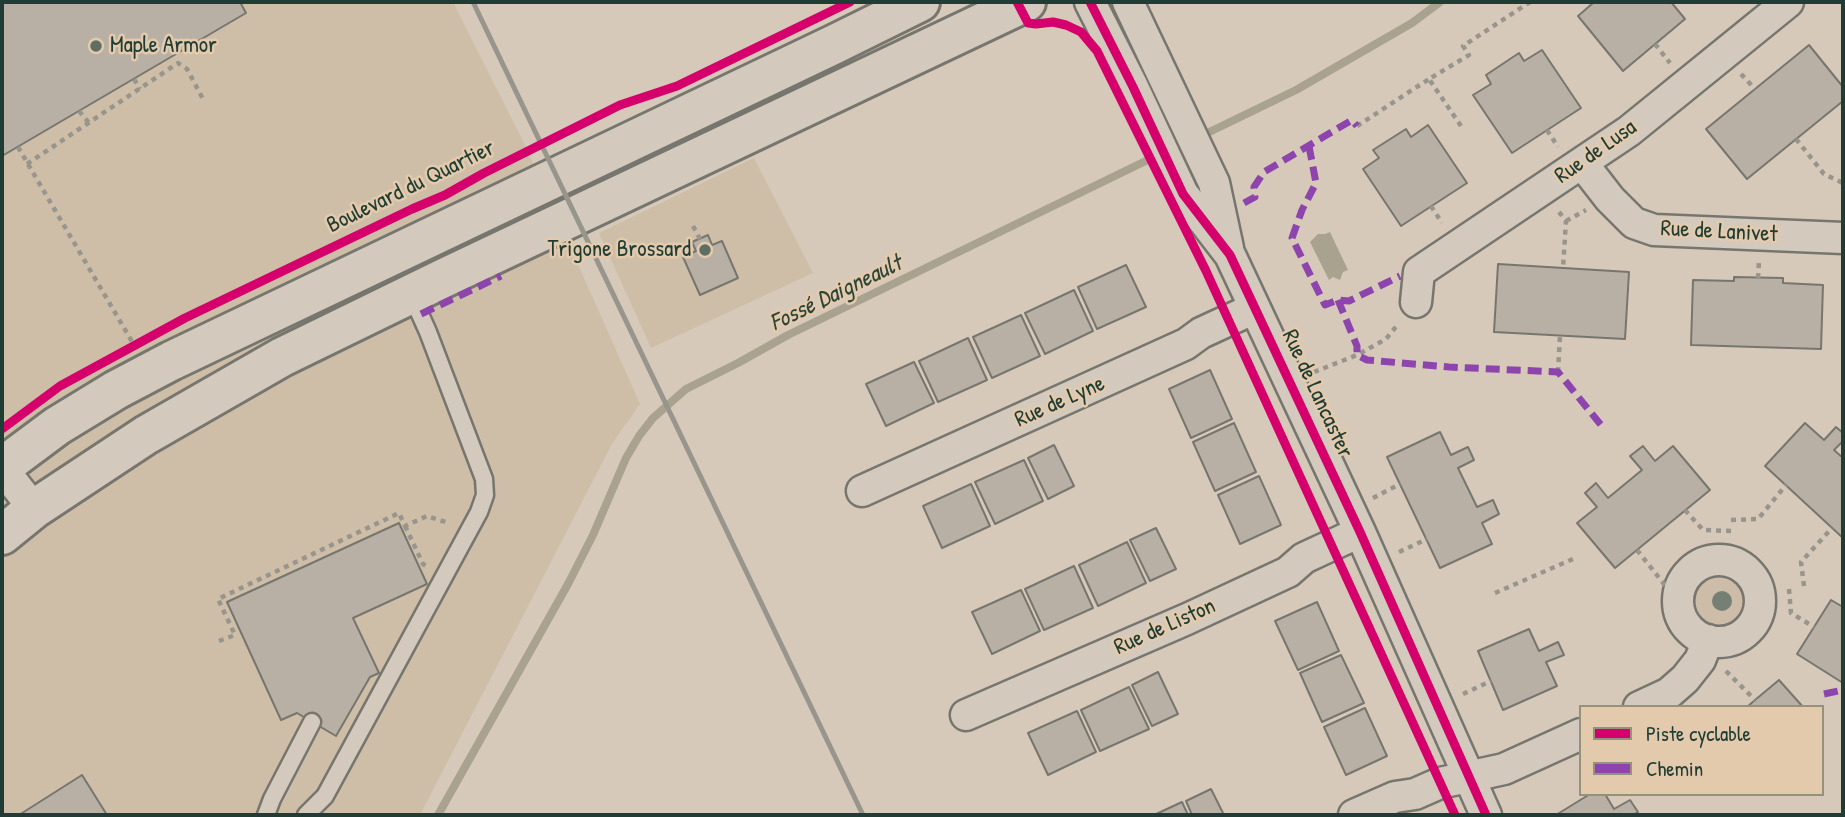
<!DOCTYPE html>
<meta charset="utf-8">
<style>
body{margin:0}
#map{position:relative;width:1845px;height:817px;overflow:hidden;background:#d7c9b9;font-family:"Patrick Hand",sans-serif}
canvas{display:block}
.frame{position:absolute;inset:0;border:4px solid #1f3d34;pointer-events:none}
.legend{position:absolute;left:1579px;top:705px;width:245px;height:91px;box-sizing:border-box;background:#e4caac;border:2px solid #95927c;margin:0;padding:9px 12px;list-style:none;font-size:21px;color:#1f3d34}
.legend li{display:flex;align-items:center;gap:14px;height:35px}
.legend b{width:35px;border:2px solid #95927c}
</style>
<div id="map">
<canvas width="1845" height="817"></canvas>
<div class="frame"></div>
<ul class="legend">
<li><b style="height:9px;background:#d6006c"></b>Piste cyclable</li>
<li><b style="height:9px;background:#8e44ad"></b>Chemin</li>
</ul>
</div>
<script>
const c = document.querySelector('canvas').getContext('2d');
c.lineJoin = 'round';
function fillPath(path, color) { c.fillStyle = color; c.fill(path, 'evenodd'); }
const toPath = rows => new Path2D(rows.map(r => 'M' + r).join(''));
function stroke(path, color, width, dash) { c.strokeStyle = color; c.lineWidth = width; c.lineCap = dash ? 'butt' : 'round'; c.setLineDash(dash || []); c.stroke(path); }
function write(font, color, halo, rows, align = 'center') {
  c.font = font + ' "Patrick Hand",sans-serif'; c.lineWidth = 5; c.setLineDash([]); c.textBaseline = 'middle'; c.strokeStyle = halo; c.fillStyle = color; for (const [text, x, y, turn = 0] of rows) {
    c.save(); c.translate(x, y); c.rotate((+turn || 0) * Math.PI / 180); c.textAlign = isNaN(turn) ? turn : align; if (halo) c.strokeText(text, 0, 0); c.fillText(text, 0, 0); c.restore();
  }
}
const built = toPath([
 [2,2,453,2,525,145,640,404,612,444,420,815,2,815],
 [754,158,813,273,651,348,599,233]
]);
const green = toPath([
 '1694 600a25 25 0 1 1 50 0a25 25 0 1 1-50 0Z'
]);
const water = toPath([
 [1330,232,1348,270,1343,272,1340,280,1333,277,1329,280,1310,242,1318,234,1325,234]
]);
const stream = toPath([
 [1199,137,1296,90,1412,23,1440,2],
 [438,815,568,584,593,535,626,458,639,436,653,418,686,389,738,363,788,335,1158,155]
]);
const building = toPath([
 [2,2,240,2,246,13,2,156,2,2],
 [1592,2,1671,2,1685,19,1623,71,1578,16,1593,3,1592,2],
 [1809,45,1843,87,1843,101,1747,179,1706,129,1809,45],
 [1542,50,1581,108,1512,153,1473,95,1491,84,1486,75,1519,53,1524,61,1542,50],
 [1428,125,1467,183,1401,226,1363,169,1379,158,1373,150,1406,129,1411,137,1428,125],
 [708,235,712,245,722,241,738,278,700,295,683,257,696,251,692,242,708,235],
 [1498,264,1629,272,1625,339,1494,332,1498,264],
 [1126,265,1146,307,1097,329,1078,287,1126,265],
 [1734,277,1783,278,1783,283,1823,285,1821,349,1691,345,1693,280,1734,281,1734,277],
 [1074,290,1093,331,1045,354,1025,313,1074,290],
 [1021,315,1040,356,992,378,973,337,1021,315],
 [968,338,987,380,938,402,919,361,968,338],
 [914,362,934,403,886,426,866,384,914,362],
 [1210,370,1232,419,1191,438,1169,389,1210,370],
 [1234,423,1256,472,1215,491,1193,442,1234,423],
 [1805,423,1824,440,1836,427,1843,433,1843,441,1834,450,1843,458,1843,538,1765,466,1805,423],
 [1440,432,1451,455,1468,447,1474,460,1458,468,1477,507,1493,500,1499,514,1482,523,1492,544,1440,568,1387,457,1440,432],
 [1054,445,1074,486,1048,499,1028,458,1054,445],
 [1643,446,1655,461,1673,446,1710,490,1615,568,1577,523,1597,507,1585,493,1596,483,1608,498,1642,470,1630,456,1643,446],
 [1024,460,1043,501,995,524,975,482,1024,460],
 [1259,476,1281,525,1240,544,1218,495,1259,476],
 [971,484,990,526,942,548,923,506,971,484],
 [399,523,427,584,353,618,379,673,370,677,336,736,297,713,281,720,227,602,399,523],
 [1156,528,1176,569,1150,581,1130,540,1156,528],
 [1127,542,1146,583,1098,606,1079,565,1127,542],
 [1074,566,1093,608,1044,630,1025,589,1074,566],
 [1021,590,1040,631,992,654,972,612,1021,590],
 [1831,600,1843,607,1843,683,1797,654,1831,600],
 [1317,602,1339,651,1298,670,1275,621,1317,602],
 [1529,629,1539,651,1558,642,1564,655,1546,662,1557,686,1503,710,1478,651,1529,629],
 [1341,655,1364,703,1322,722,1300,673,1341,655],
 [1158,672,1178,714,1152,726,1132,685,1158,672],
 [1779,680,1803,707,1747,707,1755,700,1779,680],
 [1129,687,1149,729,1100,751,1081,710,1129,687],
 [1365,708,1387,756,1346,775,1324,727,1365,708],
 [1077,711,1096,752,1048,775,1028,733,1077,711],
 [82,775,107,815,19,815,82,775],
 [1211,789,1224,815,1192,815,1186,801,1211,789],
 [1590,794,1605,794,1614,809,1630,800,1638,812,1633,815,1556,815,1590,794],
 [1182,802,1188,815,1154,815,1182,802]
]);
const path = toPath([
 [1655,44,1670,63],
 [1741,74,1755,89],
 [134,79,140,89],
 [79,111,89,123],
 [1357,126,1429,79],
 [1461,126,1429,79,1469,55,1463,46,1530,2],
 [1547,130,1558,147],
 [1796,139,1824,174,1843,183],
 [18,147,134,345],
 [27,164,178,63,187,69,203,99],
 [1431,206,1442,223],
 [1559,212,1566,221,1563,268],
 [1566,221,1586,210],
 [693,226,700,239],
 [1758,278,1759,261],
 [1314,372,1357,355,1386,339,1399,323],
 [1558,372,1560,336],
 [1373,498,1400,484],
 [1685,510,1703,530,1731,531],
 [1731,520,1758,519,1786,485],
 [405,526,423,564,428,567],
 [1637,550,1668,589,1679,591],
 [1399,552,1427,539],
 [1804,586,1801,562,1832,528],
 [1789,589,1791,613,1814,627],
 [1495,593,1573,559],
 [219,641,235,635,218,599,399,513,405,526,427,516,449,523],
 [1726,671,1755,700],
 [1463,694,1491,681]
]);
const service = toPath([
 [266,815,272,799,312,722],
 [306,815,325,796,479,512,485,495,484,479,428,332,411,294]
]);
const minor = toPath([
 [1090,2,1133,87,1183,194,1230,255,1360,532,1486,815],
 [1128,2,1214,183,1228,248],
 [1582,163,1610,199,1634,223,1654,230,1843,238],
 [1416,302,1419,272,1629,131,1788,2],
 [2,468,34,509],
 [862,491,1186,344,1201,333,1255,308],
 '1678 601a41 41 0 1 1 82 0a41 41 0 1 1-82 0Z',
 [1639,707,1669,693,1685,679,1700,660,1708,640],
 [966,715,1187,619,1288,572,1304,558,1360,532],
 [1354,815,1395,797,1415,794,1440,783,1504,769,1581,734]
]);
const secondary = toPath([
 [2,467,57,426,116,390,171,361,835,44,920,2],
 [2,535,34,509,146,435,282,357,446,277,1026,2]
]);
const rail = toPath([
 [473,2,863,815]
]);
const quiet = toPath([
 [1309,146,1316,183,1302,210,1292,238,1325,305,1338,300,1349,301,1400,276],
 [1244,203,1255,197,1254,187,1264,172,1352,120,1357,126],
 [1338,300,1357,346,1357,355,1367,360,1449,367,1558,372,1601,425],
 [421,314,501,276],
 [1824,694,1843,690]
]);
const cycleway = toPath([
 [1017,2,1028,23,1036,24,1053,22,1066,25,1081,32,1097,51,1206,271,1455,815],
 [1090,2,1133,87,1183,194,1230,255,1360,532,1486,815],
 [2,429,60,386,185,318,412,209,445,195,484,173,620,105,677,86,850,2]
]);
const trees = [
 [1722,601]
];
const markers = [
 [96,46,7,"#5f6e63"],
 [705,250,7,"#5f6e63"]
];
const poiNames = [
 ["Maple Armor",110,46],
 ["Trigone Brossard",691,250,"right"]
];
const streetNames = [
 ["Rue de Lusa",1596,152,-35],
 ["Boulevard du Quartier",411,187,-26],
 ["Rue de Lanivet",1719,232,3],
 ["Rue de Lancaster",1317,394,65],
 ["Rue de Lyne",1060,402,-24],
 ["Rue de Liston",1165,627,-24]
];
const waterNames = [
 ["Fossé Daigneault",836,294,-26]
];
fillPath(built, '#cebea7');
fillPath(green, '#cdbca7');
fillPath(water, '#a8a28e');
stroke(stream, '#a8a28e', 8);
fillPath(building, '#b9b0a5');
stroke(building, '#77766e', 2);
stroke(service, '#77766e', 21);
stroke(minor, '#77766e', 35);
stroke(secondary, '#77766e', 44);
stroke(path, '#98958c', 4.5, [5, 5]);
stroke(service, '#d3c9bd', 16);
stroke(minor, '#d3c9bd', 30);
stroke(secondary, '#d3c9bd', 38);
stroke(rail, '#98958c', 5);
stroke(quiet, '#8e44ad', 7, [14, 7]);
stroke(cycleway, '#d6006c', 9);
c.fillStyle = '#767f73';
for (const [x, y] of trees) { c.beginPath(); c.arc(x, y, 10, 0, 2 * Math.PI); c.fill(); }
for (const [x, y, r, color] of markers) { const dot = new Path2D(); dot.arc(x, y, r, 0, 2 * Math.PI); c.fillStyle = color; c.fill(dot); stroke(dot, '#e4caac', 2.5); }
write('23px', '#1f3d34', '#e4caac', poiNames, 'left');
write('23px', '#1f3d34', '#e4caac', streetNames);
write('italic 24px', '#2b453b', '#e4caac', waterNames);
</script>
